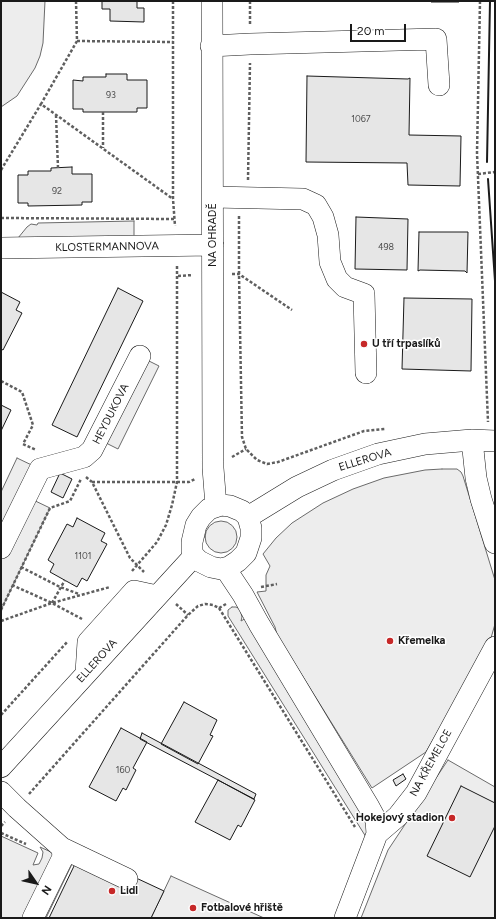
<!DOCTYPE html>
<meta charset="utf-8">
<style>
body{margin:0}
#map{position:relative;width:496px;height:919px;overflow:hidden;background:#fff;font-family:Figtree,sans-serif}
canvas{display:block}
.frame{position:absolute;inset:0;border:2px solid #1a1a1a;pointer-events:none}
.north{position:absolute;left:16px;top:863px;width:40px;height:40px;-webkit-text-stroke:3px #fff;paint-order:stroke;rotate:124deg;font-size:11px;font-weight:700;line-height:16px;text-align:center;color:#1a1a1a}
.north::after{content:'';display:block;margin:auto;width:14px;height:18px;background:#1a1a1a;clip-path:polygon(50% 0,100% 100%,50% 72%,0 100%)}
.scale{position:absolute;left:350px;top:24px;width:56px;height:18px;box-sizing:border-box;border:2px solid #1a1a1a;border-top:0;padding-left:5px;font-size:12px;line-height:14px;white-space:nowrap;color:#1a1a1a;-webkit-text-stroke:3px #fff;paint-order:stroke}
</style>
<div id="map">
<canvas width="496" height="919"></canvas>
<div class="frame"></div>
<div class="north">N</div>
<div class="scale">20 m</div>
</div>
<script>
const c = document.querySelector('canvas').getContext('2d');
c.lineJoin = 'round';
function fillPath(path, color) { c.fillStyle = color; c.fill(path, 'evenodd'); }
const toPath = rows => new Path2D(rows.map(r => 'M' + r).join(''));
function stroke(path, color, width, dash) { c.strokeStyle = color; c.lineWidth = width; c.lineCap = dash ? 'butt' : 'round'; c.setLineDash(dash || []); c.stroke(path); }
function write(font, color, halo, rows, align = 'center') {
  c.font = font + ' Figtree,sans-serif'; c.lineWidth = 3; c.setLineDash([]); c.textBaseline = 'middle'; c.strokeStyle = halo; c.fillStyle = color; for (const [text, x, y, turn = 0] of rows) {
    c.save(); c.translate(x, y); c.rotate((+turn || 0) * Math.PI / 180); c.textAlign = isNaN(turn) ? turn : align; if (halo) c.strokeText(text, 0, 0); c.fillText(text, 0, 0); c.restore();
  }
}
const built = toPath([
 [1,1,45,1,43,43,40,56,35,68,17,96,1,107,1,1],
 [134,221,134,237,18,238,27,227,31,224,37,225,38,223,134,221],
 [141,357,159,366,118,449,100,440,141,357],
 [17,458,40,469,27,497,50,508,1,610,1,492,17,458],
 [442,469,457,469,461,472,463,476,495,580,495,624,491,638,426,752,372,788,277,635,275,627,257,592,266,591,266,575,270,566,263,554,276,538,292,523,323,503,353,489,384,478,425,470,442,469],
 '205 537a16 16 0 1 1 32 0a16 16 0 1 1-32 0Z',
 [232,607,236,607,240,609,242,617,241,621,253,614,372,828,366,837,228,616,228,610,232,607],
 [448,760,495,787,495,918,361,918,388,850,448,760],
 [1,836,38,853,33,865,39,864,42,858,43,852,40,847,73,862,46,918,1,918,1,836],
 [171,876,264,918,151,918,171,876]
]);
const building = toPath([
 [102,1,137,1,137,8,144,8,144,22,110,21,110,9,102,9,102,1],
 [431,1,459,1,459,2,431,2,431,1],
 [106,74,127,74,127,80,147,80,147,108,137,108,137,112,83,112,83,109,73,109,73,80,83,81,83,77,106,77,106,74],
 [307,76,408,79,410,78,409,135,461,136,460,186,408,185,407,163,306,162,307,76],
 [72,167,72,174,92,174,92,202,82,202,82,205,28,206,28,203,18,203,18,175,28,175,28,171,51,171,51,168,72,167],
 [356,217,408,219,407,270,355,269,356,217],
 [419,232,468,232,467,273,465,271,420,270,418,271,419,232],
 [118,288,143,301,77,437,52,425,118,288],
 [1,292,20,302,16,310,22,313,3,350,1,349,1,292],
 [404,298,472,299,471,371,402,369,404,298],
 [1,405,11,410,1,431,1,405],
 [60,473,72,479,63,498,51,492,60,473],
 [77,518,105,533,101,541,107,544,87,581,82,578,77,587,50,572,54,564,48,560,67,524,73,527,77,518],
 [184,702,217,720,210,735,213,736,198,764,161,744,184,702],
 [121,728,147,742,133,768,136,770,126,790,123,788,116,801,89,787,121,728],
 [142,733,256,794,254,799,140,739,142,733],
 [403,774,406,779,396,786,393,780,403,774],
 [218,780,255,800,241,827,238,825,230,840,195,822,218,780],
 [461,786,495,803,495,826,470,877,427,856,461,786],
 [75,864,128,890,134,877,164,891,151,918,49,918,75,864]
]);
const path = toPath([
 [76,1,77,41,41,104,173,199],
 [173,1,173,199,175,226],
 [250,1,250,26],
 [480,1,477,153,488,422],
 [77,41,173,42],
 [103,112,103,148],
 [56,115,58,168],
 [1,170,41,104],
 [478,174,495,172],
 [248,180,250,63],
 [239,216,239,274,242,437,246,449,257,460,267,464,278,462,364,431,385,429],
 [1,218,175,219],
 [232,274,239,274,292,310],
 [178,276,193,275],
 [1,381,22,392,33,425,23,444,36,450],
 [232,457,246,449],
 [86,477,92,482,130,558,144,572],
 [92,482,189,482,195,479],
 [21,567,60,587,79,594],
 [132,571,157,542,166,525,172,505,177,482,177,265],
 [12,585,52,603,82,619],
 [261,587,277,584],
 [52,603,65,580],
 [176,604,188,615],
 [219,608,355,827],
 [1,610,50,508,70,501,81,479],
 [1,621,52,603,110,587],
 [1,715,68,641],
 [29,794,188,615,198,606,205,604,213,605,219,608,226,604],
 [1,826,5,822],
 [1,833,26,844]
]);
const minor = toPath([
 [212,1,213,468,216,506],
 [211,46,250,44,436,39,439,85],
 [213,197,303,199,316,205,323,217,328,235,330,262,337,279,345,287,364,294,366,373],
 [1,248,213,245],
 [472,440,476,478,481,499,495,543],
 [221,505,230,506,242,511,248,517,251,528,251,538,246,553,238,561,229,567,221,569,211,567,199,561,194,556,192,552,192,542,196,525,201,517,209,509,221,505],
 [248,517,297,487,333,470,378,454,425,444,472,440,495,441],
 [1,548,40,469,84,457,92,450,140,356],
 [225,568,243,595,259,624,369,807,376,820,377,834],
 [86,673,88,642,134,591,157,596],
 [1,767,194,556],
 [1,792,17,808,62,848,127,879],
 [33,918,63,857,62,848],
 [345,918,377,834,398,816,416,793,495,647]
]);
const wall = toPath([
 [487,162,490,1],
 [488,179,495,281]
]);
const markers = [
 [364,344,4,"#c62828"],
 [390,641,4,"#c62828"],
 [452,818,4,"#c62828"],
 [112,891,4,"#c62828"],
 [193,908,4,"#c62828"]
];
const numberNames = [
 ["93",111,95],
 ["1067",361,119],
 ["92",57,191],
 ["498",386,247],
 ["1101",83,556],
 ["160",123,770]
];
const streetNames = [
 ["NA OHRADĚ",213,235,-90],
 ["KLOSTERMANNOVA",107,247,-1],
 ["HEYDUKOVA",111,414,-63],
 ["ELLEROVA",365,460,-17],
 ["ELLEROVA",97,661,-48],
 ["NA KŘEMELCE",431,763,-61]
];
const poiNames = [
 ["U tří trpaslíků",372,344],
 ["Křemelka",398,641],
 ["Hokejový stadion",444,818,"right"],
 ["Lidl",120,891],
 ["Fotbalové hřiště",201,908]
];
fillPath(built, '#ededed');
stroke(built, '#6a6a6a', 1);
fillPath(building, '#e6e6e6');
stroke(building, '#1a1a1a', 1);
stroke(minor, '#1a1a1a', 22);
stroke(path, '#5f5f5f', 2.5, [3, 2]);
stroke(minor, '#fff', 21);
stroke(wall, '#1a1a1a', 2);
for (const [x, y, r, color] of markers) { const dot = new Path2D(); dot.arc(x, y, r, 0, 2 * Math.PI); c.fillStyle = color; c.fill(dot); stroke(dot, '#fff', 1.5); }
write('9px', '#4d4d4d', null, numberNames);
write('11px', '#1a1a1a', '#fff', streetNames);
write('bold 11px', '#1a1a1a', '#fff', poiNames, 'left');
</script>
